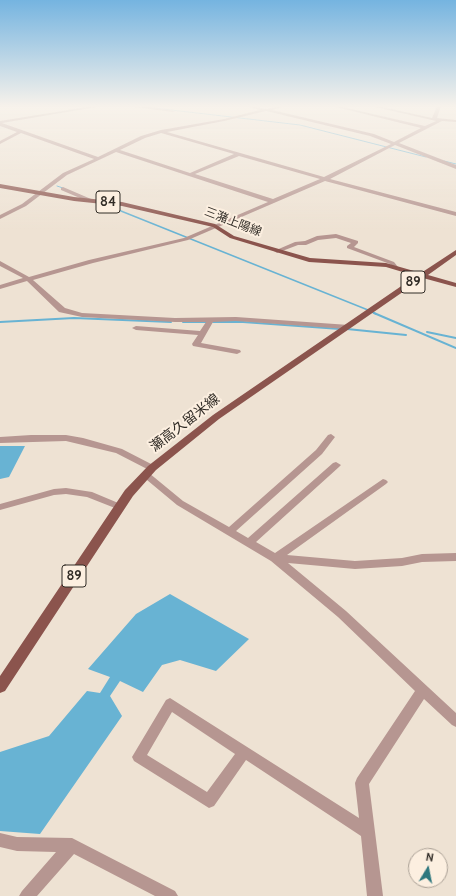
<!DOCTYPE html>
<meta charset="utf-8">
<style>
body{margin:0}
#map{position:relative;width:456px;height:896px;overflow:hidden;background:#eee2d3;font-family:Cabin,sans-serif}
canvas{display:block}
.north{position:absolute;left:408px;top:848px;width:40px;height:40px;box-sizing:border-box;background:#fcefe0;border:1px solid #aba196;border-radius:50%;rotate:10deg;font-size:11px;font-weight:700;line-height:16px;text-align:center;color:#312c26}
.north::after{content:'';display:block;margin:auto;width:14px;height:18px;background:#2f787e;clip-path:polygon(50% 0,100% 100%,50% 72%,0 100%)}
</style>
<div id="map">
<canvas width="456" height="896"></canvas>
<div class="north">N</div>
</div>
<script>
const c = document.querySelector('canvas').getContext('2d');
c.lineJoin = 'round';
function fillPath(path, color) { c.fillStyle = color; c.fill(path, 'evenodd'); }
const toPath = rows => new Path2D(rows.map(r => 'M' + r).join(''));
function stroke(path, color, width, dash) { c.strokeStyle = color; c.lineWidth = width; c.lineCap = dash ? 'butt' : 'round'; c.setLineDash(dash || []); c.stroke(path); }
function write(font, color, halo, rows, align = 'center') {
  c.font = font + ' Cabin,"Noto Sans JP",sans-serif'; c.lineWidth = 4; c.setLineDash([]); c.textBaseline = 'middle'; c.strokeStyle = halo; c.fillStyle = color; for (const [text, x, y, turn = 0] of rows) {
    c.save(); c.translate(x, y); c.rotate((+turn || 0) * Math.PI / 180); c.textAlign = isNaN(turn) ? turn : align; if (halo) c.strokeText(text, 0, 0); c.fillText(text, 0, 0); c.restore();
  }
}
const water = toPath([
 [0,446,25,446,9,477,0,479],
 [170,594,249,639,216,671,180,660,162,665,143,692,120,681,110,696,122,716,40,834,0,831,0,752,49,736,87,691,100,693,110,677,88,669,136,614]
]);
const streamFar2 = toPath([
 [137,106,300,125,426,157],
 [444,161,456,164],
 [57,186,63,188]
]);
const streamFar1 = toPath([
 [101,203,368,310],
 [372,312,376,314]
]);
const stream = toPath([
 [374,313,456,348],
 [0,322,74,318,171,322],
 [183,322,207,322],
 [213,322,243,322,340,329],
 [347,329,406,335],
 [427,332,456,338]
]);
const minor = toPath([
 [93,106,102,106,2,123,98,157,141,136,161,130,224,119,260,110,247,106,266,109,285,106,272,110,374,134,394,142,421,128,332,106,338,106,425,126,436,121,371,106,378,106,432,118,437,106,441,106,437,118,456,120,456,122,442,121,399,143,456,165,456,169,395,145,330,179,456,212,456,216,325,181,188,240,93,263,33,280,65,308,82,313,175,318,236,317,349,325,350,327,346,329,236,321,213,322,201,343,240,350,241,352,237,354,193,346,192,344,198,335,136,330,132,328,136,326,200,331,206,322,175,322,82,317,59,312,27,281,0,289,0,285,23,278,0,266,0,261,29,277,89,260,184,238,268,202,116,152,67,175,26,206,0,219,0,215,22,204,63,173,94,159,21,133,0,144,0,141,17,132,0,126,0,121,93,106],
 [266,111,370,136,391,144,324,177,167,132,224,121,266,111],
 [161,133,234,154,190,173,120,150,145,138,161,133],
 [239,156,320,179,273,199,195,174,239,156],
 [128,106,139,106,175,111,173,112,128,106],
 [63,187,91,199,92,200,87,201,61,190,61,188,63,187],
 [336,234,358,241,358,243,354,247,394,262,398,267,393,268,390,264,347,248,347,246,351,243,336,238,318,240,306,245,298,245,277,253,274,251,295,242,305,241,317,236,336,234],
 [331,434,335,437,322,454,236,531,248,538,333,463,336,462,341,465,339,467,256,542,275,553,383,479,386,480,388,482,386,484,287,555,355,561,402,558,422,554,456,553,456,561,422,562,402,566,355,569,288,563,346,611,456,713,456,727,452,725,424,699,369,784,383,896,367,896,361,836,246,760,214,806,209,808,134,761,132,757,166,700,170,698,359,818,355,783,357,778,415,691,338,617,271,561,177,505,141,475,146,472,149,473,183,501,229,527,316,450,328,435,331,434],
 [172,712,235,754,207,792,147,755,172,712],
 [31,435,66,435,83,438,122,449,155,466,157,468,155,470,149,470,116,453,66,441,0,443,0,437,31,435],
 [66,488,92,492,123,505,125,507,123,509,120,510,87,497,66,494,54,495,0,510,0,504,54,489,66,488],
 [0,833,17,837,72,838,175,891,178,896,155,896,74,854,37,896,19,896,22,891,56,852,17,851,0,847,0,833]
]);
const major = toPath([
 [0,184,74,197,122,202,215,224,234,236,310,258,386,263,421,273,456,250,456,255,428,275,456,283,456,287,423,278,219,419,156,470,133,496,5,691,0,693,0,676,125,490,148,466,213,415,416,276,386,267,309,262,230,238,213,227,122,206,74,201,0,188,0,184]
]);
const farStreetnames = [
 ["三潴上陽線",233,222,21]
];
const shields = [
 [108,202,24],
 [413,282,24],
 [74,576,24]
];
const shieldNames = [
 ["84",108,202],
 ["89",413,282],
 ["89",74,576]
];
const streetNames = [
 ["瀬高久留米線",185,423,-38]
];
fillPath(water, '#68b3d3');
stroke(streamFar2, '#68b3d3', 1);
stroke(streamFar1, '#68b3d3', 1.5);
stroke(stream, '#68b3d3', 2);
fillPath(minor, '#b69691');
fillPath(major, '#8b544d');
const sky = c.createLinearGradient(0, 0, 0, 231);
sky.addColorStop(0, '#75b4e0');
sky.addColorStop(0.46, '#f7f2eb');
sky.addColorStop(1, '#f7f2eb00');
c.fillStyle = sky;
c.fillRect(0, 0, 456, 231);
write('12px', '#312c26', '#fcefe0', farStreetnames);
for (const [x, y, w] of shields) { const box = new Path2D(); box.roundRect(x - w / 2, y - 11, w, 22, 3); c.fillStyle = '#fcefe0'; c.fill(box); stroke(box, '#312c26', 1); }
write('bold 13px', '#312c26', null, shieldNames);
write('14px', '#312c26', '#fcefe0', streetNames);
</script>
